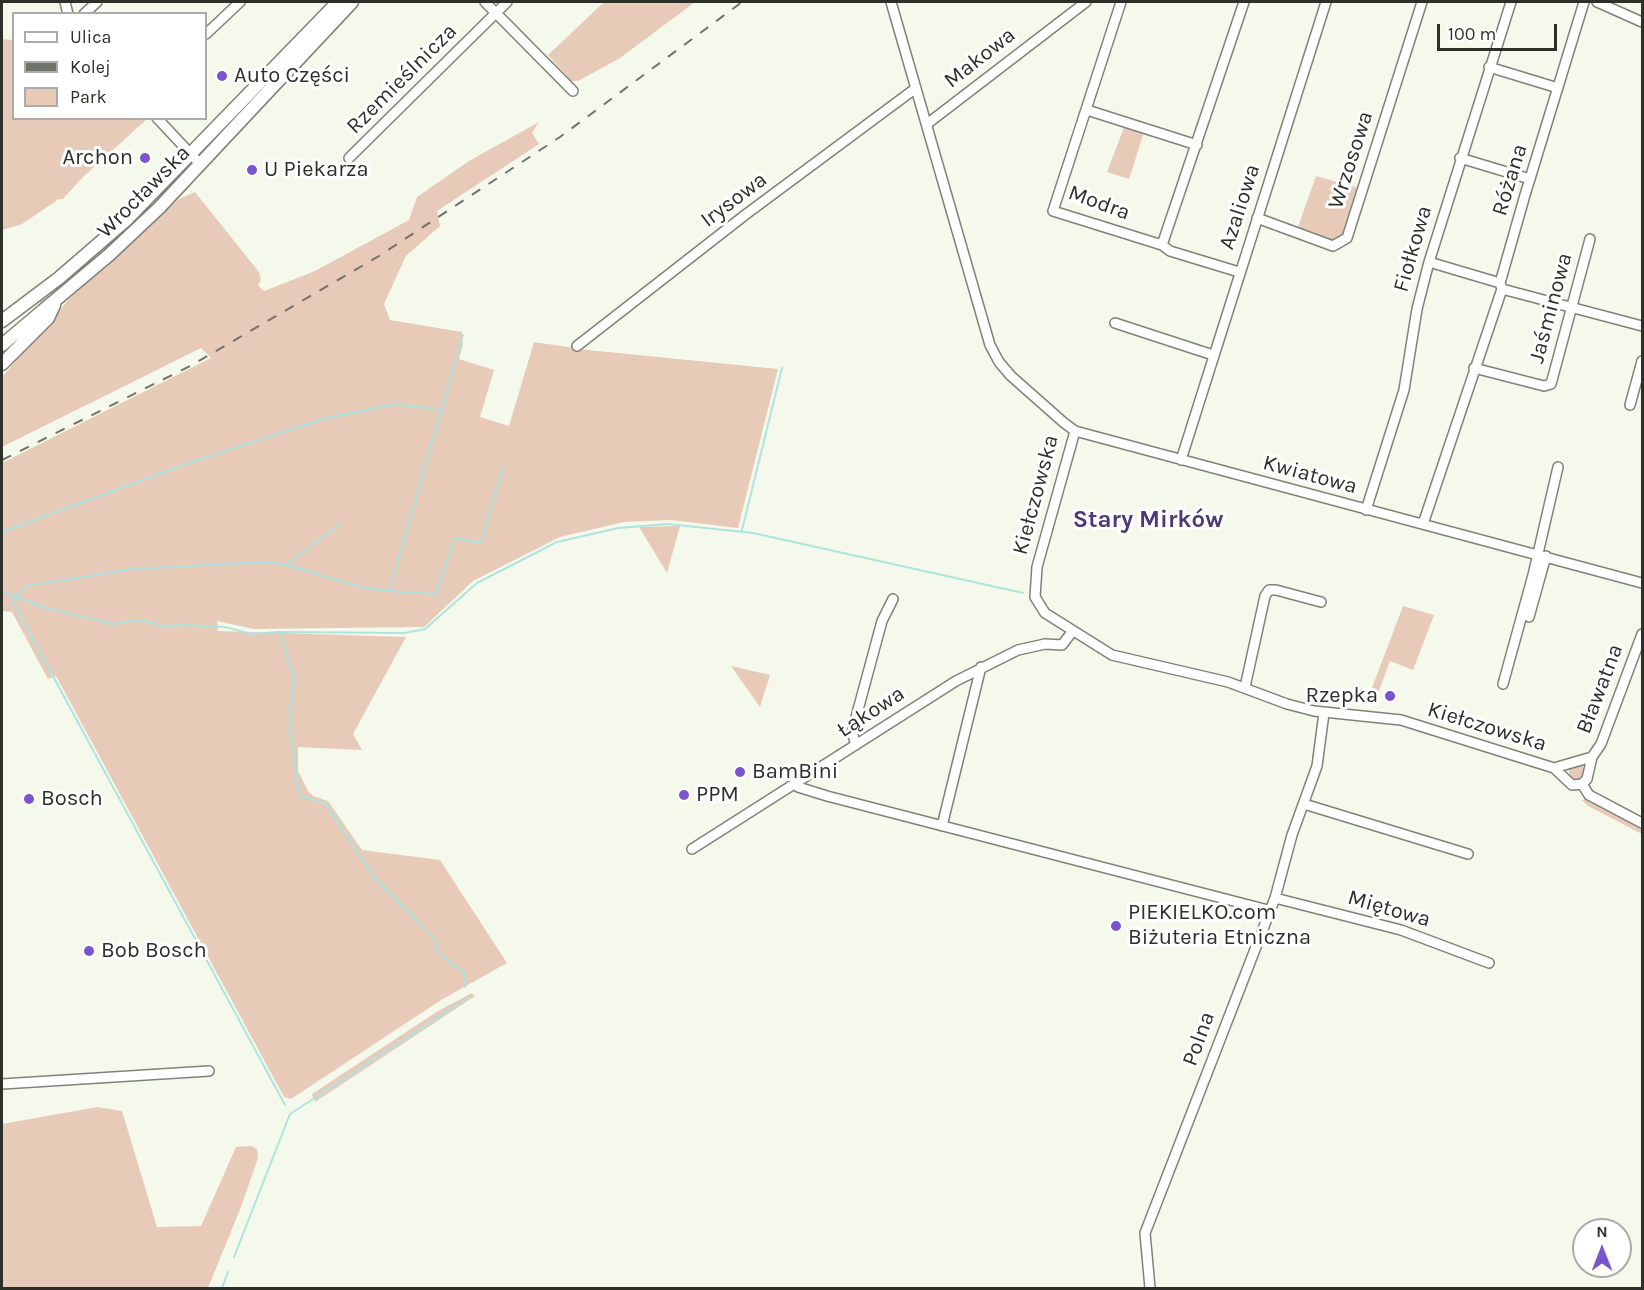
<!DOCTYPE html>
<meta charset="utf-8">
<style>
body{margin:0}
#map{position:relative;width:1644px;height:1290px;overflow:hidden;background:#f5f9eb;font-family:Karla,sans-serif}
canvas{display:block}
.frame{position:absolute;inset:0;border:3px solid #2d2f29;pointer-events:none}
.legend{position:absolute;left:12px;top:12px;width:195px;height:108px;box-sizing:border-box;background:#fff;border:2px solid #abaca9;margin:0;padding:8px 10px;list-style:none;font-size:18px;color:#2d2f29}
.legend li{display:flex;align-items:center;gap:12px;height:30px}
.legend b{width:30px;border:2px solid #abaca9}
.north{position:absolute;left:1572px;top:1218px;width:60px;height:60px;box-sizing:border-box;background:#fff;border:2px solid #abaca9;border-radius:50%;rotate:0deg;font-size:16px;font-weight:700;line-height:24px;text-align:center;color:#2d2f29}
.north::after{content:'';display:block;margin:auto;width:21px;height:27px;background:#7a54ce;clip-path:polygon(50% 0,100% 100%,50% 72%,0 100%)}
.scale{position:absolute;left:1437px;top:24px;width:120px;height:27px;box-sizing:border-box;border:3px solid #2d2f29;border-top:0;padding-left:8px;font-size:18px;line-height:21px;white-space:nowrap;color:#2d2f29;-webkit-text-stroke:4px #fff;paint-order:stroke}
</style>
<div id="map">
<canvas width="1644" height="1290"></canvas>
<div class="frame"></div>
<ul class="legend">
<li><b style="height:8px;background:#fff"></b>Ulica</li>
<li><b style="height:8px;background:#70736a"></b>Kolej</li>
<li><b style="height:16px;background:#e8cab9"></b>Park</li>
</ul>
<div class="north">N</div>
<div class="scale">100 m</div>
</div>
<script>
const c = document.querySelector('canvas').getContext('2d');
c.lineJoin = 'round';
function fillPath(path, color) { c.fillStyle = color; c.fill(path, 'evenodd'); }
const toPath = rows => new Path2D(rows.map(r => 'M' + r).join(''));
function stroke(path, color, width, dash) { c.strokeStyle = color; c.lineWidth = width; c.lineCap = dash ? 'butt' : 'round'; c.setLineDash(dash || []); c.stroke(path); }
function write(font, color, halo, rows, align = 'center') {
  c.font = font + ' Karla,sans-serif'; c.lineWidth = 6; c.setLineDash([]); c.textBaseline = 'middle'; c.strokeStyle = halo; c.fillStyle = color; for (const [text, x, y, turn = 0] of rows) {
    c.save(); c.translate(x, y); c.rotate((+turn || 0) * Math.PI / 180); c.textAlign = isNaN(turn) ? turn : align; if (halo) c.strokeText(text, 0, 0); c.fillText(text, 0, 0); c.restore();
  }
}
const green = toPath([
 [604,2,695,2,620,58,578,81,571,81,548,55],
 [2,39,13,40,14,118,147,119,82,178,63,199,59,199,22,224,2,230],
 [539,122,532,133,539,144,437,211,440,226,406,256,384,304,390,320,462,332,463,344,459,359,494,370,480,417,509,426,534,342,588,350,778,369,738,528,671,520,624,522,560,537,473,581,424,627,254,629,217,621,218,631,406,637,353,734,362,750,298,747,298,771,308,791,313,796,328,801,362,850,440,860,507,963,441,1000,291,1099,284,1097,56,676,48,679,12,612,2,611,2,463,211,358,201,348,2,447,2,377,70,298,179,199,195,192,259,272,261,280,258,285,264,291,315,271,409,220,417,197,469,161],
 [1125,125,1144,132,1129,179,1107,172],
 [1316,176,1358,188,1345,231,1341,239,1333,243,1298,227],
 [85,266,87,268,36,309,41,300],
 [680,526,667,573,639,527],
 [1403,606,1434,615,1413,670,1390,661,1377,696,1370,693],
 [731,666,770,675,760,707],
 '1569 772a8 8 0 1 1 16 0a8 8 0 1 1-16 0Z',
 [1585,799,1642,826,1642,834,1588,806,1582,800],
 [472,993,475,996,315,1102,312,1094,438,1011],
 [97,1107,122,1111,157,1227,201,1226,236,1147,251,1146,257,1149,258,1158,241,1207,208,1288,2,1288,2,1124]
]);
const stream = toPath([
 [742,530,782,368],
 [2,532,183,465,326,418,396,404,440,410],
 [286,565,340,524],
 [2,591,15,597,27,586,132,569,262,562,283,564,364,588,389,591,463,335],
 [389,591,435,594,455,538,481,543,503,467],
 [280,633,294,678,290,721,297,783,301,796,326,804,374,877,435,939,437,951,464,973,465,987],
 [285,1105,14,604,15,597,46,608,112,624,140,620,164,626,189,625,225,627,251,634,279,632,405,633,425,629,477,583,557,542,618,528,668,524,753,533,1023,593],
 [234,1257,290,1114,469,997],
 [222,1288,228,1272]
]);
const street = toPath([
 [65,2,68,14],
 [485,2,573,91],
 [891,2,990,345,999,362,1011,376,1063,422,1075,431,1642,583],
 [1121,2,1053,211,1162,245],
 [1597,2,1642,22],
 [84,14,97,2],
 [206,34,240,2],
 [1489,67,1558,88],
 [1087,110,1197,145],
 [157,118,201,165],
 [927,124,1086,2],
 [349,158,507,2],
 [1460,158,1530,179],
 [1257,218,1333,246,1347,238,1422,2],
 [1429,262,1500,283],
 [1239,272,1170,251,1162,245,1244,2],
 [1502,289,1642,326],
 [1115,323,1213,355],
 [577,346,745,215,916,88],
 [1474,368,1544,386,1551,384,1590,239],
 [1630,405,1642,361],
 [1075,431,1037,567,1035,597,1045,613,1112,655,1228,682,1287,704,1314,711,1401,720,1554,768,1572,785,1582,784,1587,779,1592,757,1601,744,1642,634],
 [1181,460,1326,2],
 [1366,510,1404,390,1417,309,1429,262,1511,2],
 [1423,524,1502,289,1500,283,1525,195,1584,2],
 [1529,617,1546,556],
 [1503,684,1533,575,1558,467],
 [1245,687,1265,596,1269,590,1276,590,1321,602],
 [856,745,852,732,882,621,893,599],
 [1554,768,1592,757],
 [795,782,798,787,827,796,1268,910],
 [1582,784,1589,795,1642,823],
 [1304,804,1468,854],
 [942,826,981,667],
 [692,849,956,681,1018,650,1045,644,1062,645,1072,632],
 [1275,898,1401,930,1489,963],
 [2,1084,209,1071],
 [1150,1288,1145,1233,1275,898,1292,835,1317,766,1324,713]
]);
const secondary = toPath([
 [2,321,59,278,126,220,338,2],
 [2,345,109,255,159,208,352,2],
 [2,364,48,318,54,305]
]);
const rail = toPath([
 [2,460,192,365,379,256,560,137,742,2]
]);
const markers = [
 [222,76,6,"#7a54ce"],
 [145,158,6,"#7a54ce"],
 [252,170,6,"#7a54ce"],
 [1390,696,6,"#7a54ce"],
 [740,772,6,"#7a54ce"],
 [684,795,6,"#7a54ce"],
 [29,799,6,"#7a54ce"],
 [1116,926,6,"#7a54ce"],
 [89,951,6,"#7a54ce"]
];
const streetNames = [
 ["Makowa",980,58,-38],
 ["Rzemieślnicza",402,79,-45],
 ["Wrzosowa",1351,160,-72],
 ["Różana",1510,180,-73],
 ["Wrocławska",144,192,-45],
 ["Irysowa",734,200,-37],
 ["Modra",1099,203,20],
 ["Azaliowa",1240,207,-72],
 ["Fiołkowa",1413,249,-74],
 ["Jaśminowa",1551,308,-75],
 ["Kwiatowa",1310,475,15],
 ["Kiełczowska",1036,495,-75],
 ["Bławatna",1600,689,-69],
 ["Łąkowa",871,712,-33],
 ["Kiełczowska",1487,727,17],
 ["Miętowa",1389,909,16],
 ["Polna",1199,1039,-70]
];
const poiNames = [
 ["Auto Części",234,76],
 ["Archon",133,158,"right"],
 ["U Piekarza",264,170],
 ["Rzepka",1378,696,"right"],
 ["BamBini",752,772],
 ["PPM",696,795],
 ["Bosch",41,799],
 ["PIEKIELKO.com",1128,913],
 ["Biżuteria Etniczna",1128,938],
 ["Bob Bosch",101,951]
];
const neighbourhoodNames = [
 ["Stary Mirków",1148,520]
];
fillPath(green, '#e8cab9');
stroke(stream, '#aee4df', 2);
stroke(street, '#7f8376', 12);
stroke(secondary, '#7f8376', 15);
stroke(street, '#fff', 9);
stroke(secondary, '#fff', 12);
stroke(rail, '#70736a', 2, [10, 10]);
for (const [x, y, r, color] of markers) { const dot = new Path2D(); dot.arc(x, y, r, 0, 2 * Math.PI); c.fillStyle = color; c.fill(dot); stroke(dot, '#fff', 2); }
write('22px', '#2d2f29', '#fff', streetNames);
write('22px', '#2d2f29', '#fff', poiNames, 'left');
write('bold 24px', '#4b3a77', '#fff', neighbourhoodNames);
</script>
